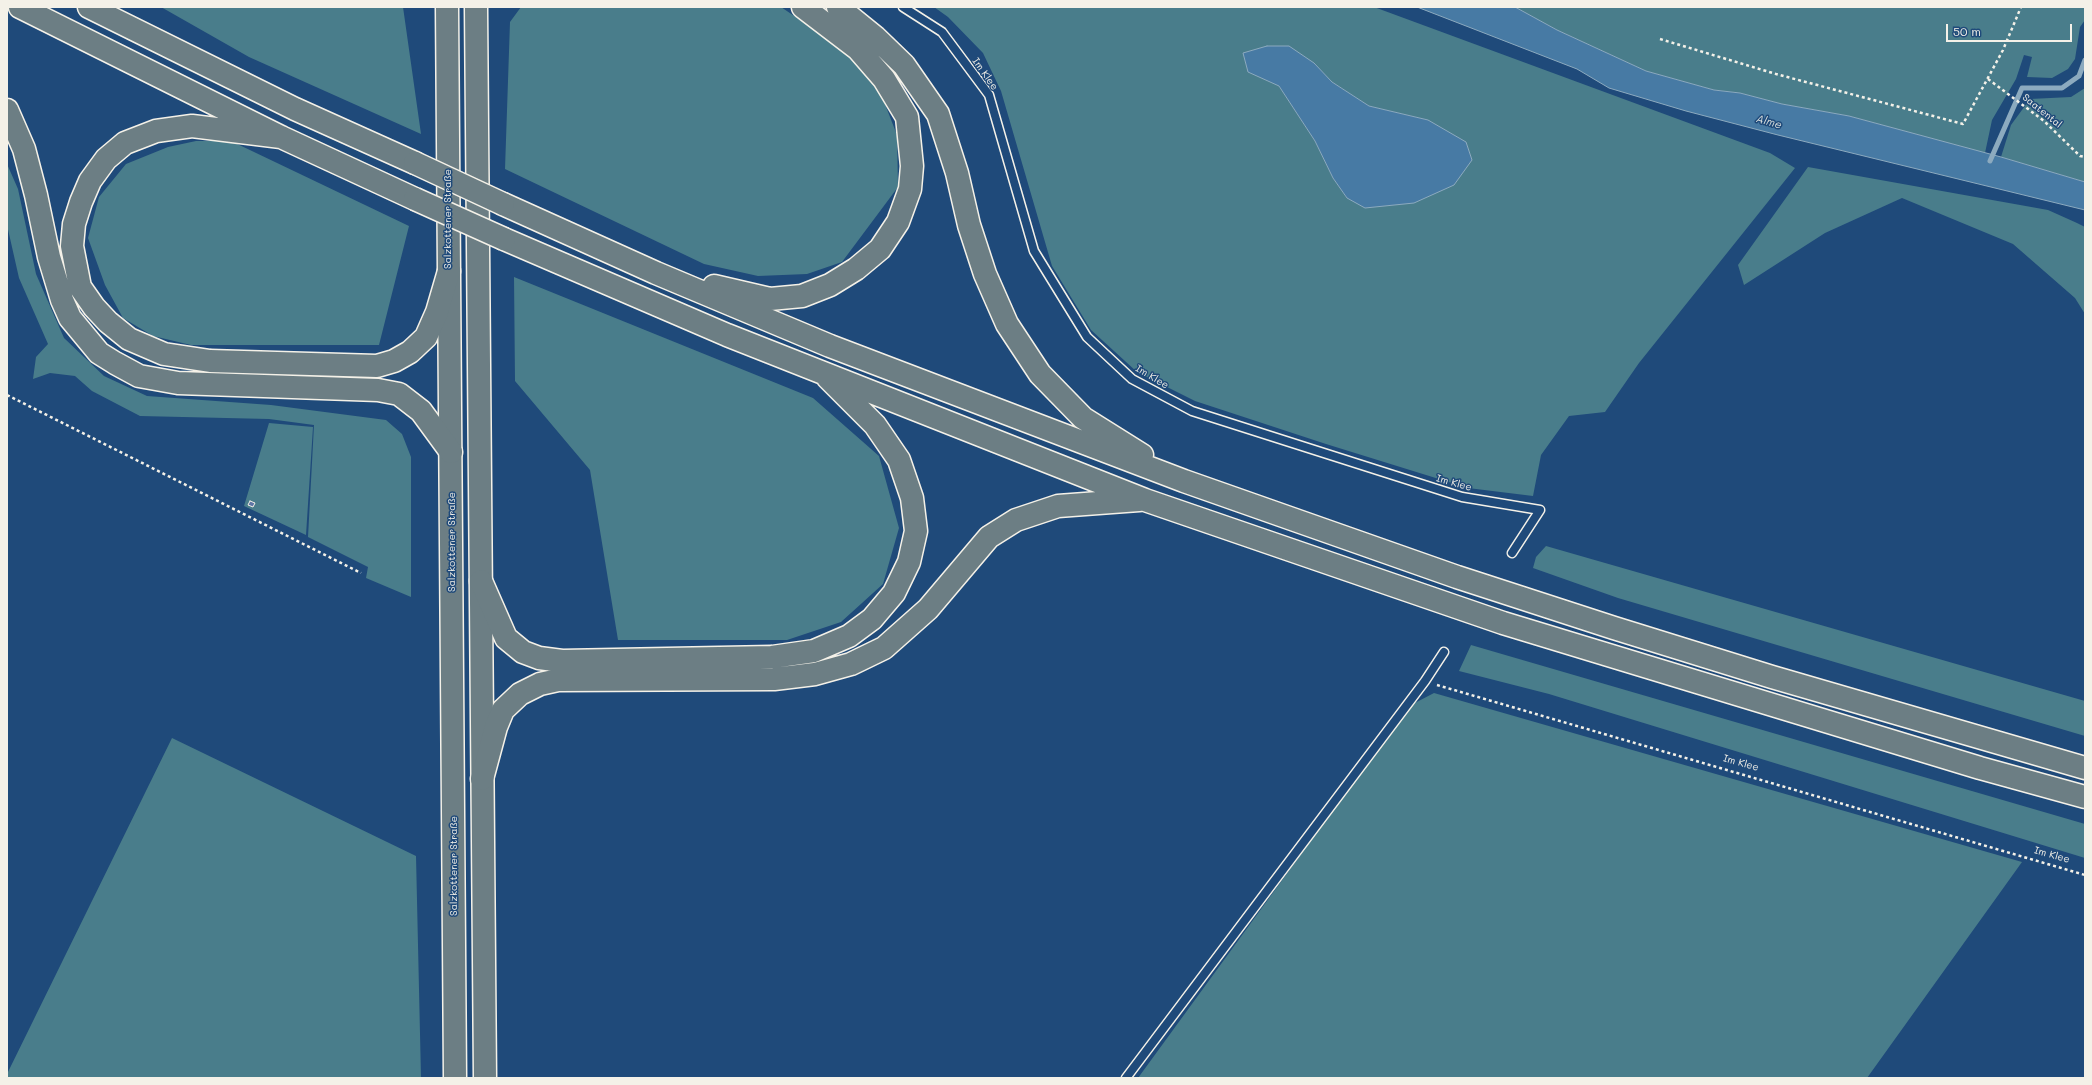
<!DOCTYPE html>
<meta charset="utf-8">
<style>
body{margin:0}
#map{position:relative;width:2092px;height:1085px;overflow:hidden;background:#1f4a7a;font-family:Mali,sans-serif}
canvas{display:block}
.frame{position:absolute;inset:0;border:8px solid #f4f1e8;pointer-events:none}
.scale{position:absolute;left:1946px;top:24px;width:126px;height:18px;box-sizing:border-box;border:2px solid #f4f1e8;border-top:0;padding-left:5px;font-size:12px;line-height:14px;white-space:nowrap;color:#f4f1e8;-webkit-text-stroke:3px #1f4a7a;paint-order:stroke}
</style>
<div id="map">
<canvas width="2092" height="1085"></canvas>
<div class="frame"></div>
<div class="scale">50 m</div>
</div>
<script>
const c = document.querySelector('canvas').getContext('2d');
c.lineJoin = 'round';
function fillPath(path, color) { c.fillStyle = color; c.fill(path, 'evenodd'); }
const toPath = rows => new Path2D(rows.map(r => 'M' + r).join(''));
function stroke(path, color, width, dash) { c.strokeStyle = color; c.lineWidth = width; c.lineCap = dash ? 'butt' : 'round'; c.setLineDash(dash || []); c.stroke(path); }
function write(font, color, halo, rows, align = 'center') {
  c.font = font + ' Mali,sans-serif'; c.lineWidth = 3; c.setLineDash([]); c.textBaseline = 'middle'; c.strokeStyle = halo; c.fillStyle = color; for (const [text, x, y, turn = 0] of rows) {
    c.save(); c.translate(x, y); c.rotate((+turn || 0) * Math.PI / 180); c.textAlign = isNaN(turn) ? turn : align; if (halo) c.strokeText(text, 0, 0); c.fillText(text, 0, 0); c.restore();
  }
}
const green = toPath([
 [161,7,403,7,421,134,249,57],
 [521,7,781,7,834,43,863,69,883,99,897,135,898,187,842,262,807,274,758,276,704,264,505,169,510,22],
 [934,7,1374,7,1770,153,1795,168,1639,363,1605,412,1569,416,1541,455,1533,496,1468,488,1326,444,1195,401,1137,372,1091,330,1052,266,1001,91,983,53,948,17],
 [1314,63,1332,82,1369,106,1428,120,1347,198,1333,178,1315,141,1279,86],
 [1515,7,2085,7,2085,20,2080,27,2075,59,2068,69,2052,78,2027,77,2032,57,2024,55,2016,79,1992,120,1985,153,1849,116,1782,104,1740,93,1714,90,1646,71,1557,30],
 [2085,88,2085,182,2001,157,2011,125,2030,99,2071,97],
 [196,141,231,141,409,226,379,345,191,345,153,336,123,318,105,285,88,238,99,197,126,164,168,147],
 [7,164,18,189,36,274,64,338,104,376,147,396,271,405,386,420,402,434,411,457,411,597,366,578,368,567,308,537,314,425,269,419,140,416,92,391,75,376,50,373,33,379,36,357,48,344,19,278,7,225],
 [1808,167,2048,210,2077,223,2085,227,2085,314,2075,298,2013,244,1902,198,1825,233,1744,285,1738,265],
 [514,277,813,398,879,456,899,528,883,584,841,622,787,640,618,640,590,470,515,381],
 [269,423,313,427,306,535,244,506],
 [1546,546,2085,701,2085,736,1618,598,1533,568,1536,557],
 [1471,645,2085,824,2085,858,1549,694,1459,671],
 [1434,693,2022,862,1867,1078,1138,1078,1409,706],
 [172,738,416,856,421,1078,7,1078,7,1074]
]);
const water = toPath([
 [1417,7,1515,7,1557,30,1646,71,1714,90,1740,93,1782,104,1849,116,2001,157,2085,182,2085,210,1778,135,1686,111,1609,88,1577,69,1417,7],
 [1267,46,1289,46,1314,63,1332,82,1369,106,1428,120,1466,142,1472,160,1454,185,1414,203,1365,208,1347,198,1333,178,1315,141,1279,86,1248,72,1243,53,1267,46]
]);
const stream = toPath([
 [1990,161,2022,88,2062,88,2079,76,2085,60]
]);
const building = toPath([
 [250,501,255,503,253,507,248,505,250,501]
]);
const path = toPath([
 [1660,39,1776,74,1963,124,2003,50,2021,7],
 [1988,79,2044,121,2080,156,2085,157],
 [7,395,361,573],
 [1437,685,2085,875]
]);
const service = toPath([
 [903,7,942,32,989,95,1034,251,1087,337,1132,379,1192,411,1462,497,1540,510,1512,553],
 [1126,1078,1425,681,1444,652]
]);
const trunk = toPath([
 [447,7,455,1078],
 [476,7,485,1078]
]);
const motorway = toPath([
 [20,7,281,137,415,199],
 [89,7,295,109,415,163],
 [838,7,875,37,904,65,938,114,957,173,969,225,985,274,1007,324,1040,374,1083,418,1142,455],
 [7,110,24,149,36,195,49,257,62,300,70,318,99,353,115,363,139,376,178,383,378,390,399,394,421,411,451,452],
 [281,137,192,126,156,131,125,143,106,159,90,181,81,202,74,224,72,246,80,287,94,307,108,322,129,339,164,354,210,361,377,366,394,361,410,352,426,337,437,312,449,271],
 [503,204,656,273,830,346,1184,481,1457,577,1614,628,1772,677,2085,768],
 [504,239,727,335,1145,500,1503,623,1980,768,2085,797],
 [714,286,770,299,802,296,830,285,856,269,880,249,898,222,910,189,912,166,907,117,884,79,858,49,803,7],
 [481,581,506,638,523,652,539,658,562,661,772,657,814,651,849,636,872,619,894,593,909,562,916,531,912,498,899,460,875,425,828,378],
 [482,779,496,727,503,710,520,694,540,684,558,680,774,679,815,674,851,664,884,648,928,609,989,537,1016,520,1058,506,1139,500]
]);
const motorwayBridge = toPath([
 [415,163,503,204],
 [415,199,504,239]
]);
const streetNames = [
 ["Im Klee",985,74,55],
 ["Saatental",2042,111,39],
 ["Salzkottener Straße",448,219,-90],
 ["Im Klee",1152,377,31],
 ["Im Klee",1454,483,16],
 ["Salzkottener Straße",452,542,-90],
 ["Im Klee",1741,763,16],
 ["Im Klee",2052,855,16],
 ["Salzkottener Straße",454,866,-90]
];
const waterNames = [
 ["Alme",1769,122,16]
];
fillPath(green, '#497d8b');
fillPath(water, '#477aa4');
stroke(water, '#8caabf', 1);
stroke(stream, '#8caabf', 5);
fillPath(building, '#5e75a5');
stroke(building, '#f4f1e8', 1);
stroke(service, '#f4f1e8', 11);
stroke(trunk, '#f4f1e8', 25);
stroke(motorway, '#f4f1e8', 25);
stroke(path, '#f4f1e8', 2.5, [3, 3]);
stroke(service, '#1f4a7a', 8);
stroke(trunk, '#6c7e84', 22);
stroke(motorway, '#6c7e84', 22);
stroke(motorwayBridge, '#f4f1e8', 25, []);
stroke(motorwayBridge, '#6c7e84', 22);
write('10px', '#f4f1e8', '#1f4a7a', streetNames);
write('italic 11px', '#dadfde', '#1f4a7a', waterNames);
</script>
